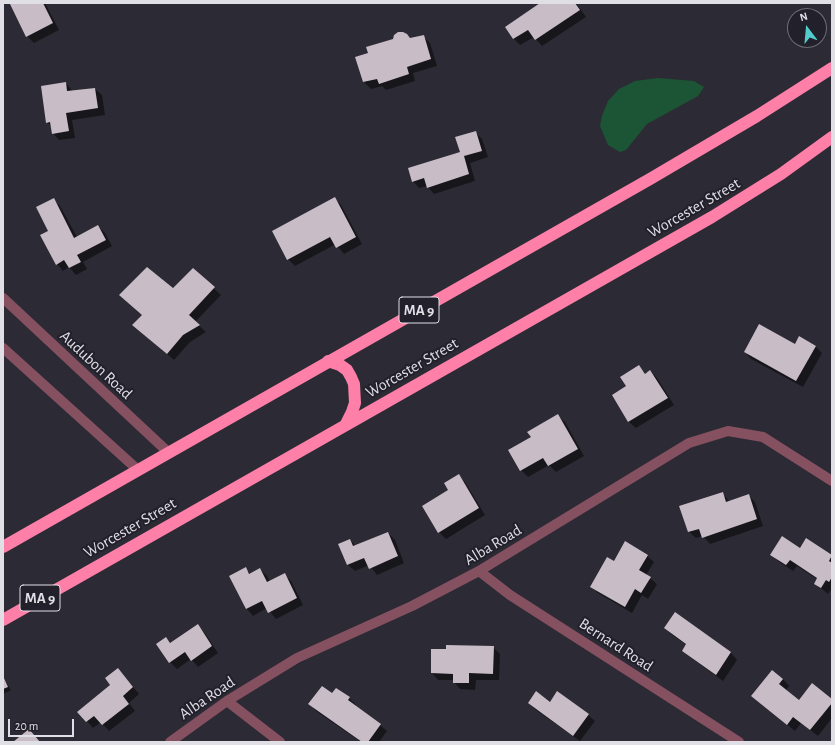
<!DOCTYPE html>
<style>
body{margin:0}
#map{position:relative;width:835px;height:745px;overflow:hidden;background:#2c2a34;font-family:"Alegreya Sans",sans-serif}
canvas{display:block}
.frame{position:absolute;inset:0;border:4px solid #e0dfe6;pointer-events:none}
.north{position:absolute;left:787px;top:8px;width:40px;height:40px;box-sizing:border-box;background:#22202a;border:1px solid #6e6c75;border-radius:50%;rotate:344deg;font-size:11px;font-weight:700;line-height:16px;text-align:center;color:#e0dfe6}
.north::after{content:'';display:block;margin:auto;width:14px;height:18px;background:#53cdcb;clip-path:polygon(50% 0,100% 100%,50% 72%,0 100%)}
.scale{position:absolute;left:8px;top:719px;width:66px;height:18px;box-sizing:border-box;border:2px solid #e0dfe6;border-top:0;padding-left:5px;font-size:12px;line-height:14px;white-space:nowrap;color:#e0dfe6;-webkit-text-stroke:3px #22202a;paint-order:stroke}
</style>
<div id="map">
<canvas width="835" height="745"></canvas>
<div class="frame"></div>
<div class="north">N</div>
<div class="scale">20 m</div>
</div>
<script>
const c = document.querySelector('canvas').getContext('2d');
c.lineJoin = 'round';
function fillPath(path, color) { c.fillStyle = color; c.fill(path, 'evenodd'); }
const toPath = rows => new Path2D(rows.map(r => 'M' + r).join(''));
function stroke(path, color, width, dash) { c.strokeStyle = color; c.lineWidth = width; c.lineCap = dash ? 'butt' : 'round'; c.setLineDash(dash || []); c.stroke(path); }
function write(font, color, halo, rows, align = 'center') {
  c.font = font + ' "Alegreya Sans",sans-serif'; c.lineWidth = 4; c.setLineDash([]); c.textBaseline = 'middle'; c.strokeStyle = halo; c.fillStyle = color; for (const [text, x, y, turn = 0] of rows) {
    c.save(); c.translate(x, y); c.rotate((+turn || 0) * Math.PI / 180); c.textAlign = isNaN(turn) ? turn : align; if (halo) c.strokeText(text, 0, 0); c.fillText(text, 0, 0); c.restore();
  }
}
const green = toPath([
 [658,78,694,81,704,87,698,96,647,124,626,150,620,152,608,145,600,126,602,116,608,101,619,89,635,81]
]);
const shadow = toPath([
 [13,3,45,3,59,30,34,43,27,36],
 [542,3,576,3,586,17,542,46,534,37,520,45,514,39],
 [406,34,411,39,423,36,430,43,437,66,413,73,415,81,386,90,382,86,371,89,364,82,357,57,369,53,393,40],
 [66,83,73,92,95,89,102,95,105,115,72,120,75,138,59,140,53,133,52,127,47,122],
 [475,132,482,139,488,157,470,163,475,181,434,194,427,186,419,188,413,181,462,153],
 [334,198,341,205,362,244,344,254,336,244,295,266,288,259],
 [53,199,60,206,77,237,98,226,105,233,112,246,83,262,87,269,76,275,69,267,63,271,57,264,49,232],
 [193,269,221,295,195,322,206,332,190,342,174,360,133,325],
 [796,345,815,346,822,353,803,387,751,359,745,352],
 [639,366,646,374,650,371,657,378,674,405,636,428,629,422,613,395,627,386],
 [558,416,565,422,584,456,556,472,549,465,528,477,521,470,510,450,532,438],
 [458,476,465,482,485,515,446,539,439,532,450,491],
 [722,493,730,502,748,495,755,502,763,526,710,544,703,536,696,538,689,532],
 [388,533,395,540,404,563,377,575,369,565,355,571,348,565,350,540,356,546],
 [807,540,832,557,832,588,828,594,815,583,817,579,797,566,793,571,778,561,771,554,800,550],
 [647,556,654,562,646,575,657,584,648,599,642,595,632,613,598,593,591,587,614,562],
 [245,569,251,574,260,569,267,576,270,582,284,574,291,581,303,605,276,619,267,608,253,616,247,609,230,576],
 [675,614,731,653,737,660,723,681,690,657,683,651,687,645,672,635,665,628],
 [197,626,204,632,218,653,198,667,191,659,177,669,170,662,166,638,172,644],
 [493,647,500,654,499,680,476,680,475,690,460,689,454,682,454,680,438,680,432,673],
 [118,669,139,694,129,703,135,711,109,731,101,722,93,728,87,721,112,685],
 [4,679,11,690,3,694,3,680],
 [783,679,789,686,786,690,799,701,832,700,832,718,818,736,801,723,795,731,752,696],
 [332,695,349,698,356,705,355,707,380,725,387,731,379,742,361,742,316,711,310,704],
 [529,703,588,715,595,721,580,741,536,710]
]);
const building = toPath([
 [11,3,43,3,53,23,26,37,10,4],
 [540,3,575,3,580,10,535,40,528,30,513,39,505,27],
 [398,32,403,32,407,34,410,38,424,35,431,59,407,67,409,74,379,84,377,79,363,82,355,57,368,53,366,47,393,39,394,35],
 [66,82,67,91,95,88,98,108,66,113,69,131,52,134,50,122,46,123,41,86],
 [476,131,482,151,464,156,469,174,427,188,424,178,412,182,408,168,460,152,455,137],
 [335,197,356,237,336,248,330,237,287,260,272,231],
 [54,198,74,238,98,225,106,240,77,255,81,262,69,268,64,260,56,265,40,235,48,231,36,207],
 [147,267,173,288,193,268,215,287,189,315,200,325,183,335,167,354,132,325,142,315,119,295],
 [759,324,795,344,799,336,816,346,796,381,744,352],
 [639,365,645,374,650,370,668,398,628,422,612,395,626,386,620,377],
 [558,414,578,449,548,466,543,458,520,471,508,450,531,437,527,432],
 [459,474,479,508,438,533,422,506,448,490,444,483],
 [723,492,726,502,749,494,757,519,702,538,699,529,688,532,679,506],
 [388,532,398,556,369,569,364,558,347,565,338,544,350,539,353,546],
 [782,536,800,548,806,538,832,555,829,561,832,563,832,577,829,582,826,580,821,588,814,584,817,578,790,560,786,565,770,555],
 [625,541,648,555,639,570,651,577,641,593,635,589,625,607,590,587,607,557,614,561],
 [246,567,249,574,260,568,267,582,285,573,297,598,268,613,262,601,246,609,229,576],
 [675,612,731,652,716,675,682,651,686,644,664,628],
 [198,624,212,646,191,661,185,652,169,663,156,644,166,637,170,643],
 [446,645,494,646,493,674,469,673,469,683,453,683,453,674,431,673,431,649,446,649],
 [118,668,133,687,123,696,129,704,102,725,94,716,86,722,77,712,110,685,105,678],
 [772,670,783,679,779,684,799,700,812,683,832,699,832,703,810,730,793,717,787,725,751,696],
 [3,676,8,687,3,689],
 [322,686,332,693,336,688,350,697,348,700,381,724,368,742,362,742,308,704],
 [536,691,550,702,557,691,589,714,573,736,528,703],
 [29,729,40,742,13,742]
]);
const street = toPath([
 [3,298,169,453],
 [3,348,138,470],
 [479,571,510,595,739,742],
 [227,701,280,742],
 [170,742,227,701,297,658,412,606,479,571,689,443,728,431,763,437,832,481]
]);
const highway = toPath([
 [328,361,340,365,347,370,351,377,354,384,355,403,352,412,346,424],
 [3,547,650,179,757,116,832,68],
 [3,620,712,217,781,174,832,137]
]);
const shields = [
 [419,310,40],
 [40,598,40]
];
const shieldNames = [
 ["MA 9",419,310],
 ["MA 9",40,598]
];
const streetNames = [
 ["Worcester Street",694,208,-30],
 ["Audubon Road",96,365,43],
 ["Worcester Street",412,368,-30],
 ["Worcester Street",130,528,-30],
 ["Alba Road",493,545,-31],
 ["Bernard Road",616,645,33],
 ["Alba Road",207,698,-34]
];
fillPath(green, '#1c5535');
fillPath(shadow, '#0007');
fillPath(building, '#c8bcc6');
stroke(street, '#855160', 10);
stroke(highway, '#fe7fa7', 12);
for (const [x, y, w] of shields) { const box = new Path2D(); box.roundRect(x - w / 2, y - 13, w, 26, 3); c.fillStyle = '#22202a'; c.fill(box); stroke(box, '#e0dfe6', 1); }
write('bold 15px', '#e0dfe6', null, shieldNames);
write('16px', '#e0dfe6', '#22202a', streetNames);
</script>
